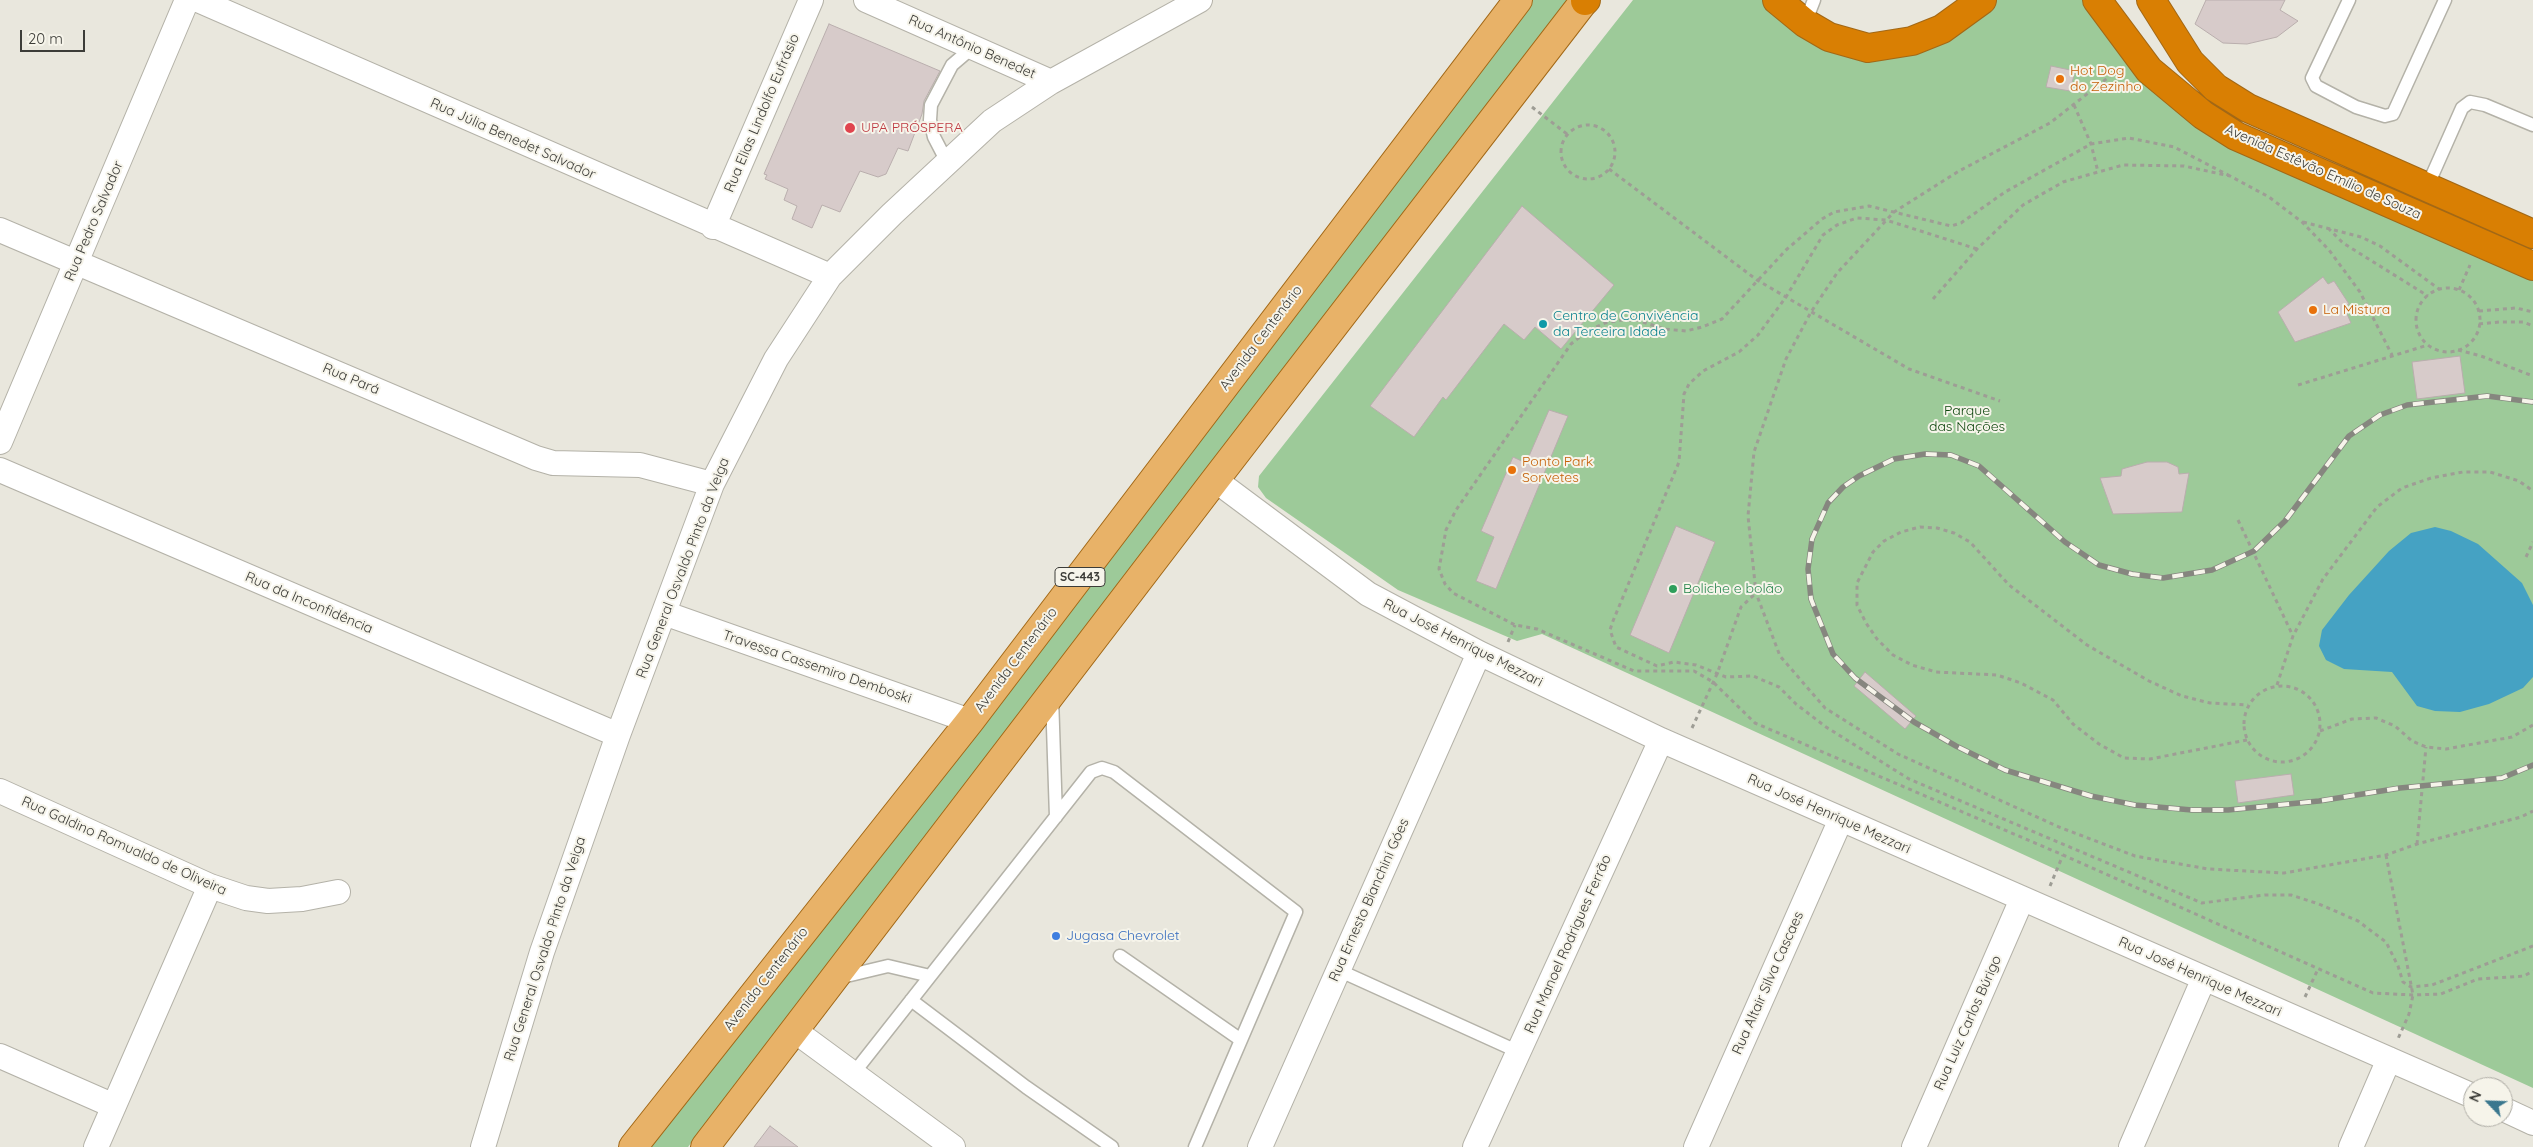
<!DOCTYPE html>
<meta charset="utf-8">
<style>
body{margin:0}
#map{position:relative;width:2533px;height:1147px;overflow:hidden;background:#e9e7dd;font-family:Quicksand,sans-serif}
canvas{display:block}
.north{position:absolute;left:2463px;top:1077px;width:50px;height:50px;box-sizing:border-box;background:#f6f4ea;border:1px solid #acaaa3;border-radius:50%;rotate:294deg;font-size:14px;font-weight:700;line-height:20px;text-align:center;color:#3c3c38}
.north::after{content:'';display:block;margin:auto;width:18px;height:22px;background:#3a778e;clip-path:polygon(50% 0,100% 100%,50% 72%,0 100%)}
.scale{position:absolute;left:20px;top:30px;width:65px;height:22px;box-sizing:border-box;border:2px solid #3c3c38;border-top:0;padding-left:6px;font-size:15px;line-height:18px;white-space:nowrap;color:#3c3c38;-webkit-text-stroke:4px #f6f4ea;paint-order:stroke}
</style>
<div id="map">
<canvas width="2533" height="1147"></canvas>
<div class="north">N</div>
<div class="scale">20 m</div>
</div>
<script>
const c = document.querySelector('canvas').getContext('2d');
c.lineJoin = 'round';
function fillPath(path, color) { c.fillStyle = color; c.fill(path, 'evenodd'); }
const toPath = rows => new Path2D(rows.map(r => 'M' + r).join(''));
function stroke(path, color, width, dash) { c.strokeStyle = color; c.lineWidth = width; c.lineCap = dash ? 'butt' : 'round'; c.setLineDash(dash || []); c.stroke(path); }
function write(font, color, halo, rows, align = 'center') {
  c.font = font + ' Quicksand,sans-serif'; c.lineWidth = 4; c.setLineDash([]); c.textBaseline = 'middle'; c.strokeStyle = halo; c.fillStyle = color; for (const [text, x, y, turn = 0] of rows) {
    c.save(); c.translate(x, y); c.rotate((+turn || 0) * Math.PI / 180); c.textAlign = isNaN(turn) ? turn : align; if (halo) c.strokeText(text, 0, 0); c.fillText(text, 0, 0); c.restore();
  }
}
const green = toPath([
 [1525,0,1570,0,688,1147,649,1147],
 [1633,0,1764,0,1827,45,1981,15,1997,0,2086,0,2093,7,2131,69,2174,109,2249,152,2533,273,2533,1088,1542,634,1517,641,1398,590,1266,498,1258,487,1259,476]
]);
const water = toPath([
 [2435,527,2451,531,2478,544,2522,583,2533,605,2533,677,2523,688,2489,704,2460,712,2435,711,2417,706,2392,672,2344,669,2326,660,2319,646,2322,630,2349,595,2389,551,2411,533]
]);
const building = toPath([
 [2206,0,2285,0,2280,10,2298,21,2277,37,2247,44,2223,43,2195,24,2206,0],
 [829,24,940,71,924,101,922,114,908,151,898,148,886,174,878,177,860,171,840,212,822,205,812,228,792,219,797,206,784,200,788,189,765,179,767,175,764,174,829,24],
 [2051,66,2075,71,2070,91,2046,87,2051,66],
 [1522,206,1614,285,1561,349,1535,327,1524,340,1504,324,1446,400,1443,397,1414,437,1370,406,1522,206],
 [2323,277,2328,284,2334,281,2349,304,2344,307,2351,323,2295,342,2278,312,2323,277],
 [2460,356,2465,393,2417,399,2412,362,2460,356],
 [1549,410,1568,416,1496,589,1476,581,1494,537,1481,531,1513,457,1526,463,1549,410],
 [2147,462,2167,462,2178,467,2179,474,2189,473,2182,512,2113,514,2100,478,2121,476,2122,469,2147,462],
 [1676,526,1715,542,1669,653,1630,635,1676,526],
 [1865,672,1916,716,1905,729,1854,686,1865,672],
 [2291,774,2294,795,2238,803,2235,781,2291,774],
 [770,1126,798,1147,754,1147,770,1126]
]);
const path = toPath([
 [2119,69,2050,123,1959,171,1894,212,1837,273,1811,312,1786,359,1754,452,1748,516,1756,593,1780,656,1825,708,1898,754,2059,827,2135,856,2208,869,2284,873,2386,855,2417,844,2521,817,2533,811],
 [2074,105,2091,144,2098,172],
 [1532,107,1567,134],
 '1561 152a27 27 0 1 1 54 0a27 27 0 1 1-54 0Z',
 [1609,169,1757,280,1909,369,2000,401],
 [2230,176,2174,147,2129,138,2091,144,2005,192,1961,223,1951,226,1869,206,1834,212,1822,219,1786,250,1722,319,1702,327,1686,331,1664,329,1637,320,1622,320,1605,323,1587,331,1571,344,1456,510,1446,530,1439,569,1445,584,1453,593,1515,625,1537,629,1634,671,1694,671,1713,682,1755,723,2063,855,2373,993,2413,995,2441,994,2478,979,2524,976,2533,971],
 [2303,222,2361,237,2380,246,2439,289],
 [2328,228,2343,243,2428,296],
 [1977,249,1886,220,1857,218,1837,225,1823,235,1786,297,1758,335,1739,352,1703,371,1689,384,1684,394,1679,462,1613,621,1610,630,1616,647,1657,666,1674,662,1696,665,1726,677,1753,676,1779,687,1796,704,1826,727,1909,779,2202,903,2265,895,2291,895,2319,904,2358,921,2386,942,2398,966,2403,982,2411,987,2432,985,2533,946],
 '2416 320a32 32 0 1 1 64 0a32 32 0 1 1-64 0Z',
 [2459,290,2470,265],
 [1933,299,1977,249,2023,205,2063,182,2123,165,2184,166,2230,176,2269,197,2302,222,2329,250,2360,292,2392,355],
 [2479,311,2516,308,2533,312],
 [2479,324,2499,322,2523,322,2533,326],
 [2458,350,2481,356,2533,376],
 [2298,385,2428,345],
 [2238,520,2293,636],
 [2526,557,2533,542],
 [1508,642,1515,625],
 [2277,685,2293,636,2323,579,2377,507,2402,488,2431,478,2463,472,2490,472,2519,481,2533,491],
 '2244 724a38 38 0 1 1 76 0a38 38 0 1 1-76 0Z',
 [1692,728,1717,674,1741,607,1756,593],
 [2320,731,2352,719,2376,718,2395,726,2412,741,2426,747,2446,749,2512,737,2533,725],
 [2247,740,2150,759,2124,758,2099,744,2073,724,2053,700,2021,683,1997,675,1936,672,1912,665,1893,655,1877,639,1866,623,1857,605,1857,583,1873,552,1884,541,1901,532,1920,527,1937,528,1954,533,1970,542,2009,585,2087,645,2149,681,2182,696,2210,703,2248,705],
 [2417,844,2426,747],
 [2386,855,2413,995,2409,1014,2397,1041],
 [2050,886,2063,855],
 [2305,997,2318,969]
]);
const lane = toPath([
 [2349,0,2312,78,2316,86,2356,107,2385,116,2393,114,2445,0],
 [1805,23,1814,0],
 [947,162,934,137,930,120,931,105,952,65,973,47],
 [2427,187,2462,108,2470,102,2485,105,2533,125],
 [1052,697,1056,817],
 [1120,956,1241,1040],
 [1338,970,1519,1052],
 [838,978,888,966,930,976],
 [911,1000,1026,1087,1112,1147],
 [853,1074,1091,772,1102,768,1114,772,1296,912,1195,1147]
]);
const street = toPath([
 [198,0,830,276],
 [866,0,1051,82],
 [713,227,811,0],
 [0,230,536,458,553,463,640,465,712,484],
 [0,442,187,0],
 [0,470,618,735],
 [1215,480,1368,594,1479,653,1661,740,2473,1096],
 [664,613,970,721],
 [0,791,210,886,246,898,268,901,302,899,338,892],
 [795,1031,953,1147],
 [0,1056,114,1106],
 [2503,1109,2533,1123],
 [96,1147,210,886],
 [483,1147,542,952,618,735,712,484,776,359,830,276,892,214,992,121,1051,82,1200,0],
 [1260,1147,1479,653],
 [1475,1147,1661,740],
 [1696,1147,1841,819],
 [1914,1147,2022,899],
 [2131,1147,2204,978],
 [2351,1147,2389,1059]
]);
const primary = toPath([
 [633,1147,970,721,1518,0],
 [705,1147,1215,480,1585,0]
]);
const highway = toPath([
 [1777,0,1805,23,1829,37,1868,48,1912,41,1942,29,1982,0],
 [2097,0,2149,70,2203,115,2236,136,2533,266],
 [2151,0,2190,62,2216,88,2248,108,2533,234],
 [1585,1,1586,0]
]);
const rail = toPath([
 [2533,402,2487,396,2407,405,2380,415,2349,436,2285,521,2254,551,2212,570,2163,578,2132,574,2099,565,2065,542,1979,466,1951,455,1925,454,1894,459,1859,476,1843,487,1828,503,1812,539,1808,569,1811,599,1833,654,1855,678,1914,722,1956,746,2005,770,2091,796,2135,805,2192,810,2228,810,2319,801,2400,788,2502,778,2533,765]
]);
const markers = [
 [2060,79,5,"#e8710a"],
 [850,128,6,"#e0444e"],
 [2313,310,5,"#e8710a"],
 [1543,324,5,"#0f9aa8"],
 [1512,470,5,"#e8710a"],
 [1673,589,5,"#2e9e5b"],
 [1056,936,5,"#3f7fe0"]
];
const shields = [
 [1080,577,50]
];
const shieldNames = [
 ["SC-443",1080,577]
];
const streetNames = [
 ["Rua Antônio Benedet",972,47,24],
 ["Rua Elias Lindolfo Eufrásio",762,113,-67],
 ["Rua Júlia Benedet Salvador",513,139,24],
 ["Avenida Estêvão Emílio de Souza",2323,172,24],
 ["Rua Pedro Salvador",94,221,-67],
 ["Avenida Centenário",1261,338,-53],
 ["Rua Pará",351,379,23],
 ["Rua General Osvaldo Pinto da Veiga",683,568,-69],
 ["Rua da Inconfidência",309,603,23],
 ["Rua José Henrique Mezzari",1463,643,27],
 ["Avenida Centenário",1016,660,-53],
 ["Travessa Cassemiro Demboski",817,667,19],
 ["Rua José Henrique Mezzari",1829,814,24],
 ["Rua Galdino Romualdo de Oliveira",124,846,24],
 ["Rua Ernesto Bianchini Góes",1369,900,-66],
 ["Rua Manoel Rodrigues Ferrão",1568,944,-66],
 ["Rua General Osvaldo Pinto da Veiga",545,949,-72],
 ["Rua José Henrique Mezzari",2200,977,24],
 ["Avenida Centenário",766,979,-52],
 ["Rua Altair Silva Cascaes",1768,983,-66],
 ["Rua Luiz Carlos Búrigo",1968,1023,-66]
];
const foodNames = [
 ["Hot Dog",2070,71],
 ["do Zezinho",2070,87],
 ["La Mistura",2323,310],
 ["Ponto Park",1522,462],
 ["Sorvetes",1522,478]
];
const healthNames = [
 ["UPA PRÓSPERA",861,128]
];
const cultureNames = [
 ["Centro de Convivência",1553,316],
 ["da Terceira Idade",1553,332]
];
const parkNames = [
 ["Parque",1967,411],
 ["das Nações",1967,427]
];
const leisureNames = [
 ["Boliche e bolão",1683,589]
];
const shopNames = [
 ["Jugasa Chevrolet",1066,936]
];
fillPath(green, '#9dca99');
fillPath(water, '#45a2c3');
fillPath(building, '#d7cbca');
stroke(building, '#b9aead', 1);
stroke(lane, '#b4b2a8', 15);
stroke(street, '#b4b2a8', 26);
stroke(primary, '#a26816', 30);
stroke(highway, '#a26816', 30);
stroke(path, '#9e9d95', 3, [4, 4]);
stroke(lane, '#fff', 12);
stroke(street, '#fff', 24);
stroke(primary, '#e8b268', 28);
stroke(highway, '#d97f03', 28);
stroke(rail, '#86867f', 5.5);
stroke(rail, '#f6f4ea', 4, [11]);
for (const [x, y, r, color] of markers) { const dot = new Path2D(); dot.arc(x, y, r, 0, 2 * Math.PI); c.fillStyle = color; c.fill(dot); stroke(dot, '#f6f4ea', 2); }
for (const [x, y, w] of shields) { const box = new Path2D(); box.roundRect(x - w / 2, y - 9.5, w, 19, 4); c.fillStyle = '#f6f4ea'; c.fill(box); stroke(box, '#3c3c38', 1); }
write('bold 12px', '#3c3c38', null, shieldNames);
write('14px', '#3c3c38', '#f6f4ea', streetNames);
write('14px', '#c56008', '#f6f4ea', foodNames, 'left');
write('14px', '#be3a42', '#f6f4ea', healthNames, 'left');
write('14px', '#0d838f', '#f6f4ea', cultureNames, 'left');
write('14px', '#0e470e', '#f6f4ea', parkNames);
write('14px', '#27864d', '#f6f4ea', leisureNames, 'left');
write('14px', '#366cbe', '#f6f4ea', shopNames, 'left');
</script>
